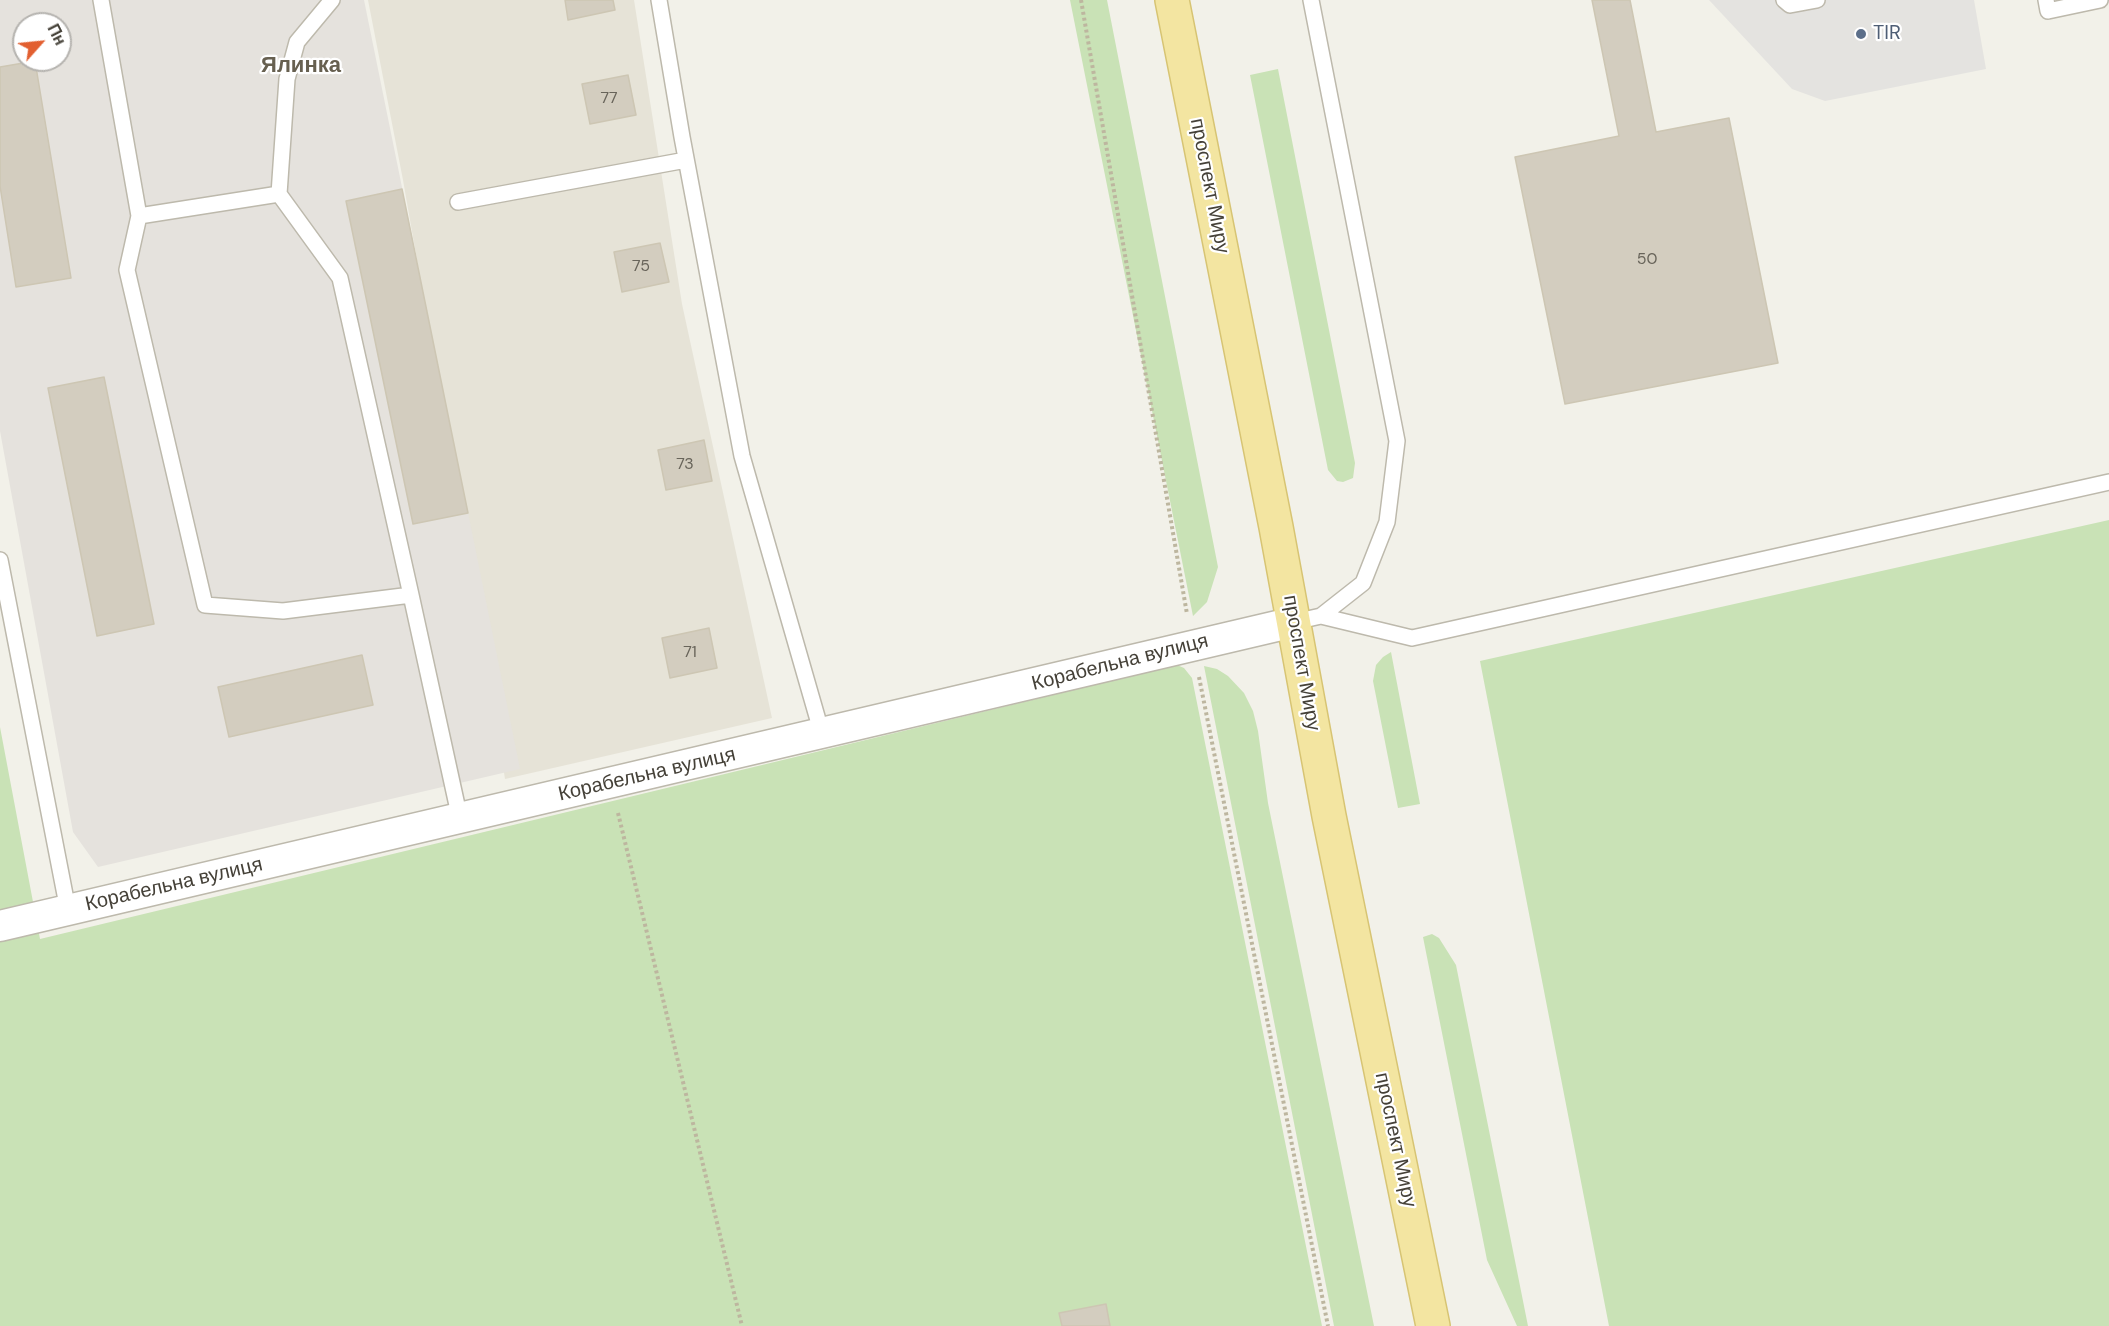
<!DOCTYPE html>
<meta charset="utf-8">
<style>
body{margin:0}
#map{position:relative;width:2109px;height:1326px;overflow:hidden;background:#f2f1e9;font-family:"DM Sans",sans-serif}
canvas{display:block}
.north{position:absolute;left:12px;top:12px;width:60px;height:60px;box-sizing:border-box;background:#fff;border:2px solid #b5b3af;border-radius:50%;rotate:63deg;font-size:16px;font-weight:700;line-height:24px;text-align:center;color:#454138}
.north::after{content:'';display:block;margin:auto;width:21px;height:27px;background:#e25f30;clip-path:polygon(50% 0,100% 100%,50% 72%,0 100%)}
</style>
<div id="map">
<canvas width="2109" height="1326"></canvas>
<div class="north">Пн</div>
</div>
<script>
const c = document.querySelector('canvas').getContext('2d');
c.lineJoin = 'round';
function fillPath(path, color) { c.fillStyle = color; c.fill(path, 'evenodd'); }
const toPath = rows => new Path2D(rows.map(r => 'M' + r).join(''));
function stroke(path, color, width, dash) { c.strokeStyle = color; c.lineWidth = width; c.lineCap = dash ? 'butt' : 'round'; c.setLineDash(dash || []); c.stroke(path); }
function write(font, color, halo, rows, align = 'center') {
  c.font = font + ' "DM Sans",sans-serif'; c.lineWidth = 4.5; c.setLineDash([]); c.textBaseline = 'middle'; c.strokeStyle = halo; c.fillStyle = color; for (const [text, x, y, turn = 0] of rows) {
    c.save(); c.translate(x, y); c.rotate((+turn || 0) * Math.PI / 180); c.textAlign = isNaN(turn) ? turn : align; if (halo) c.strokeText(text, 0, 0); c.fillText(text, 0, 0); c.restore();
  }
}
const residential = toPath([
 [368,0,634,0,682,304,772,718,505,779,478,609,403,180]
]);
const industrial = toPath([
 [0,0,364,0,520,769,98,867,73,832,0,431],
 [24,24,60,24,60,60,24,60]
]);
const green = toPath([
 [1070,0,1107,0,1218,567,1207,602,1193,616],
 [1278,69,1355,463,1353,478,1343,482,1337,481,1328,470,1250,75],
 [2109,520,2109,1326,1609,1326,1480,661],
 [1391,652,1420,804,1398,808,1373,681,1376,665,1383,657],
 [1177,665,1184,668,1192,678,1322,1326,0,1326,0,727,40,939],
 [1204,666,1217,669,1228,676,1244,693,1253,711,1258,731,1268,803,1374,1326,1334,1326],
 [1432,934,1439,938,1456,965,1528,1326,1517,1326,1487,1260,1423,937]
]);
const parking = toPath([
 [1709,0,1974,0,1986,69,1825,101,1792,89]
]);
const building = toPath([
 [565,0,613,0,615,10,568,20,565,0],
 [1592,0,1630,0,1656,132,1729,118,1778,363,1565,404,1515,157,1619,136,1592,0],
 [35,61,71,278,16,287,0,186,0,67,35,61],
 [628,75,636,115,590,124,582,84,628,75],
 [402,189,468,513,413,524,346,201,402,189],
 [660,243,669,282,622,292,614,252,660,243],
 [104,377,154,624,97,636,48,388,104,377],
 [704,440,712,481,666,490,658,450,704,440],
 [709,628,717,668,670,678,662,638,709,628],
 [362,655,373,705,229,737,218,687,362,655],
 [1106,1304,1110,1326,1062,1326,1059,1313,1106,1304]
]);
const path = toPath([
 [1081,0,1187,614],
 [1199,677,1328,1326],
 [618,813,742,1326]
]);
const lane = toPath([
 [101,0,139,216],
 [659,0,682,137,742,456,822,734],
 [1784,0,1790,5,1817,0],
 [2046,0,2048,11,2100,0],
 [279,194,287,79,297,42,332,0],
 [458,202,686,160],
 [0,560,68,910],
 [411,595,283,611,205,605,127,270,139,216,279,194,340,278,411,595,460,819],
 [1321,616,1412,638,2109,482],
 [1294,622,1321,616,1363,583,1387,522,1397,441,1311,0]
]);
const street = toPath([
 [0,926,1294,622]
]);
const primary = toPath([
 [1172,0,1276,527,1329,816,1433,1326]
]);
const markers = [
 [1861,34,6,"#5c6f8a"]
];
const numberNames = [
 ["77",609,99],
 ["50",1647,260],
 ["75",641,267],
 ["73",685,465],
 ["71",690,653]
];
const serviceNames = [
 ["TIR",1873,34]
];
const streetNames = [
 ["проспект Миру",1209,186,79],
 ["Корабельна вулиця",1120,663,-14],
 ["проспект Миру",1301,663,80],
 ["Корабельна вулиця",647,775,-13],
 ["Корабельна вулиця",174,885,-13],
 ["проспект Миру",1395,1140,78]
];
const quarterNames = [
 ["Ялинка",301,66]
];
fillPath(residential, '#e6e3d7');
fillPath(industrial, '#e5e2dd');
fillPath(green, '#c9e2b6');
fillPath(parking, '#e4e3e0');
fillPath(building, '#d3cdbf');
stroke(building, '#cdc6b3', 1.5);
stroke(lane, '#bdb9ac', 18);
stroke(street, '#bdb9ac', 33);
stroke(primary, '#d7c473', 36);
stroke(path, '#bdb69f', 4, [3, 3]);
stroke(lane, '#fff', 15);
stroke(street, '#fff', 30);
stroke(primary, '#f3e5a1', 33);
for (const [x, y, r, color] of markers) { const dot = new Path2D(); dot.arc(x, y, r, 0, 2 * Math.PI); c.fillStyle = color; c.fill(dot); stroke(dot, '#fff', 2); }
write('16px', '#68645a', null, numberNames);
write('20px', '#4e5e75', '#fff', serviceNames, 'left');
write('20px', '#454138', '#fff', streetNames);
write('bold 22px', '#676050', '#fff', quarterNames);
</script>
